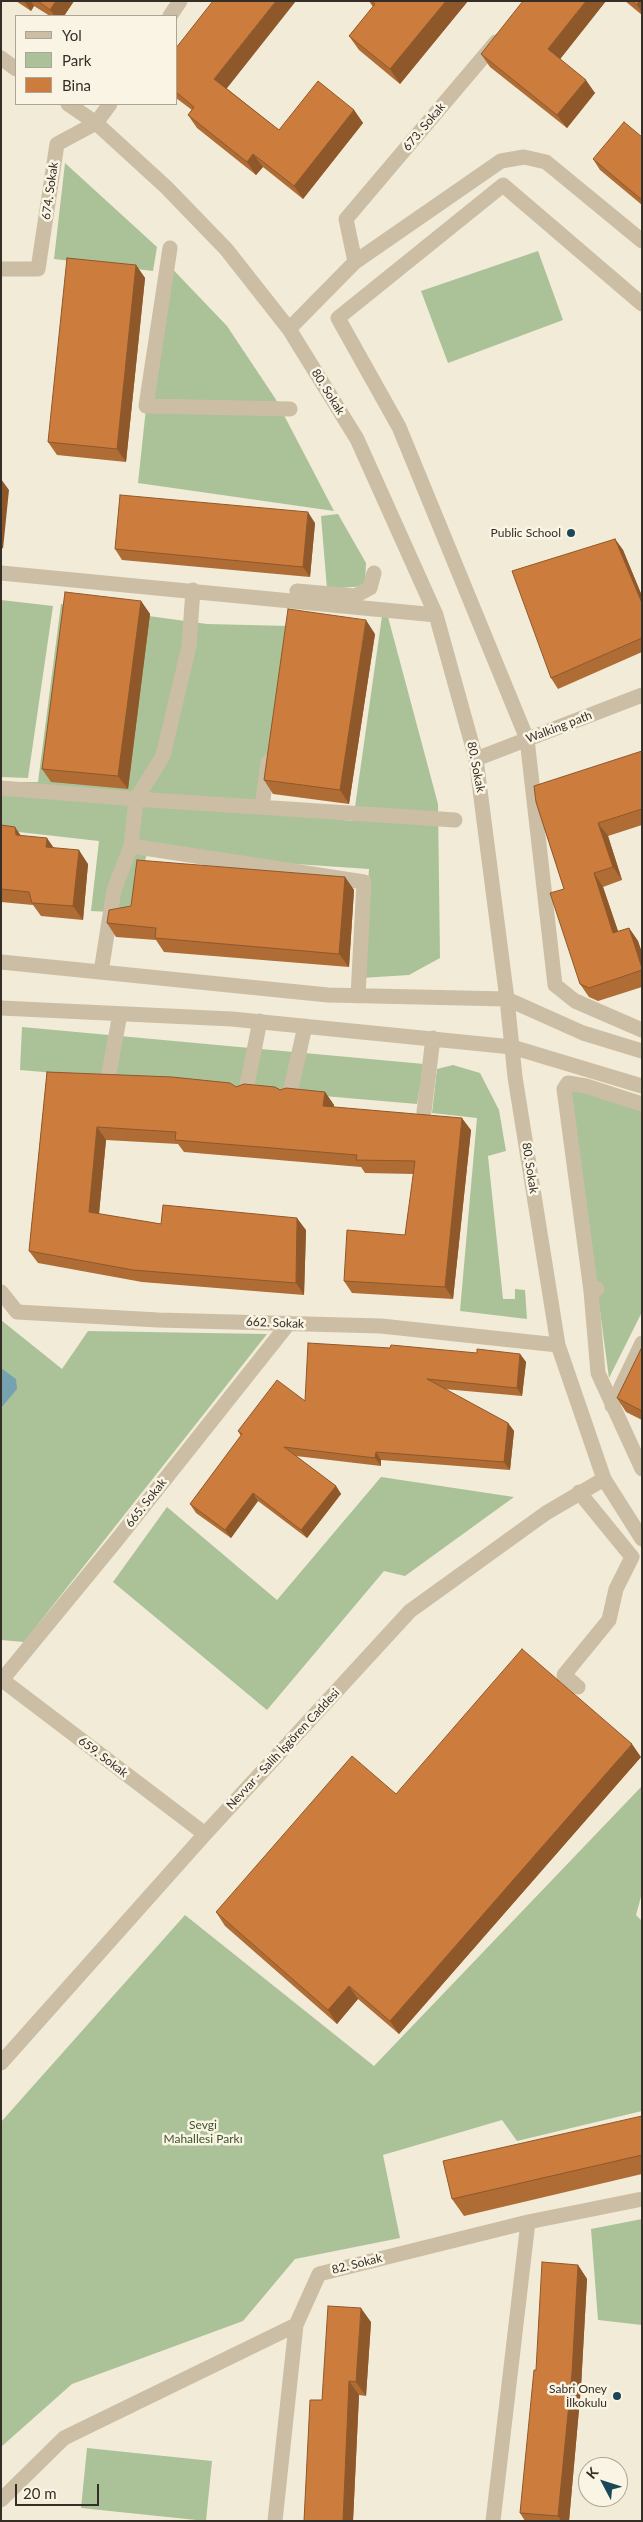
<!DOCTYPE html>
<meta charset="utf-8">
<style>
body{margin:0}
#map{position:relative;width:643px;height:2522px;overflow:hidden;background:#f2ebd8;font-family:Lato,sans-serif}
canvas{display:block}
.frame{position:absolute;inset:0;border:2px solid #352e26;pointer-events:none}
.legend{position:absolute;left:15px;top:15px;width:162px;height:90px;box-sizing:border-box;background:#faf4e4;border:1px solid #aba598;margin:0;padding:6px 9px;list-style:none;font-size:15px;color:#352e26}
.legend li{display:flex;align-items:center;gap:10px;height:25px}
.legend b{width:25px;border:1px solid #aba598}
.north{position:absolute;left:578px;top:2457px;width:50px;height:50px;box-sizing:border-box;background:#faf4e4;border:1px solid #aba598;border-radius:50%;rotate:310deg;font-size:14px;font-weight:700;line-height:20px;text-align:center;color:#352e26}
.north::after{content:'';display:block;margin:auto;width:18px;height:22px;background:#1a4759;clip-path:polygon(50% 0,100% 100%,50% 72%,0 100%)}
.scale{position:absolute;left:15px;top:2484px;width:84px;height:22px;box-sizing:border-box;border:2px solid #352e26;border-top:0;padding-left:6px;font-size:15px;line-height:18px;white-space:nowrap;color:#352e26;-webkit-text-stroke:4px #faf4e4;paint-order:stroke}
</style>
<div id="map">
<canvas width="643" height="2522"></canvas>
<div class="frame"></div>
<ul class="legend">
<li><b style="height:6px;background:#cbbea4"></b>Yol</li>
<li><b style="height:14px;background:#abc298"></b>Park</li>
<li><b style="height:14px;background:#cc7d3d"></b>Bina</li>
</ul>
<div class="north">K</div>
<div class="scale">20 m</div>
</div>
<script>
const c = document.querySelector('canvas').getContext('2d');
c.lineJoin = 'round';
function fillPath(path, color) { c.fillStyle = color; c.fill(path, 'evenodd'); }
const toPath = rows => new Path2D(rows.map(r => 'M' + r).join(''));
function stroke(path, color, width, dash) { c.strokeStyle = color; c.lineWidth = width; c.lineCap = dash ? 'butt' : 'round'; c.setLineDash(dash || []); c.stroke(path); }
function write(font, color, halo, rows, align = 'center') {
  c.font = font + ' Lato,sans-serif'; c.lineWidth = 5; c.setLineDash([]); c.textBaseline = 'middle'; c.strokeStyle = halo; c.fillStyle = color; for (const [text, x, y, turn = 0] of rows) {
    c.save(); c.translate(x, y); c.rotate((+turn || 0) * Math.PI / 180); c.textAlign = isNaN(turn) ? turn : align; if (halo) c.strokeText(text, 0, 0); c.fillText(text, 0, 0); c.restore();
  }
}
const green = toPath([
 [65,163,157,247,153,271,54,259],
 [538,251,563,320,448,363,421,291],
 [162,258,227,326,275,398,334,511,138,483],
 [338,514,366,563,365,586,327,589,321,516],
 [1,600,53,606,28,778,1,777],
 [384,602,438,804,440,958,409,975,361,978,369,869,147,854,130,913,91,911,99,841,1,830,1,782,38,782,61,604,207,624,289,626,264,811,353,821],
 [22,1027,424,1064,417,1104,20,1070],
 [453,1065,480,1073,499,1110,506,1151,488,1156,503,1299,515,1299,515,1289,525,1290,527,1319,460,1311,477,1118,432,1113,437,1069],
 [570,1088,642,1108,642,1312,609,1378],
 [1,1320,62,1369,88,1331,267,1334,24,1642,1,1640],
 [381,1477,514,1497,405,1576,384,1571,267,1710,113,1582,167,1507,277,1600],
 [642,1786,642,1893,636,1915,642,1921,642,2111,517,2141,502,2120,383,2155,400,2238,295,2259,243,2321,72,2384,1,2447,1,2122,185,1915,374,2066],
 [642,2219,642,2325,598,2320,591,2229],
 [87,2448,212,2461,206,2521,81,2508]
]);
const water = toPath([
 [1,1368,16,1379,17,1389,1,1408]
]);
const minor = toPath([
 [170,16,180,1],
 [1,58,16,69],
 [68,104,96,123,166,187,226,249,289,329,357,439,436,615,476,759,507,999,515,1077,558,1345,604,1479,642,1539],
 [170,248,146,406,290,409],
 [355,262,346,219,496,42],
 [1,269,38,269,57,144,96,123,110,104],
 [642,304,503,185,338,318,399,427,527,739,555,985,575,1001,642,1030],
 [289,329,355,262,501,161,524,157,546,162,642,241],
 [1,573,436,615],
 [297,591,355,596,370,588,374,573],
 [476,759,642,695],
 [1,788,136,799,455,820],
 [262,807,268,762],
 [131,846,364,882,358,996],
 [1,962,328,995,507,999,583,1033,642,1051],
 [101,972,114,890,131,846,136,799,163,756,189,646,193,590],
 [1,1008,232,1019,512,1047,642,1086],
 [108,1078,120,1014],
 [246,1090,260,1021],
 [290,1093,305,1026],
 [424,1112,433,1038],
 [597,1289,591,1291,564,1089,568,1083,586,1086,642,1104],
 [591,1291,598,1373,642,1469],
 [1,1292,17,1312,158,1320,381,1326,558,1345],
 [612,1406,642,1343],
 [1,1679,205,1834],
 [1,1681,116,1541,289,1323],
 [578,1687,564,1675,609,1620,616,1589,632,1557,579,1492],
 [1,2063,205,1834,410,1611,546,1513,604,1479],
 [1,2500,64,2438,296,2325],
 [275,2521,296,2325,319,2274,528,2222,642,2199],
 [493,2521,528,2222]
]);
const wall = toPath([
 [16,1,74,1,64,16,50,16,34,6,31,11],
 [369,1,468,1,400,84,359,50,349,36,373,7],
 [606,1,560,59,595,93,567,128,490,67,481,54],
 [625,1,642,1,642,15],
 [176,48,279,130,354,110,363,123,303,199,263,167,256,175,197,128,188,115,192,110,176,98],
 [642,137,642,205,600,170,593,159],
 [136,265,145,278,126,462,57,455,48,442],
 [315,523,310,577,122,560,115,549],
 [615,539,623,550,642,596,642,652,558,689,551,678],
 [141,601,150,614,128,789,51,782,42,769],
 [375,634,349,804,273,794,264,780],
 [642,751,642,825,608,836,622,880,603,887,618,931,629,928,638,941,642,953,642,987,598,1001,589,997,580,984,564,889,536,802],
 [1,825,21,836,54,848,88,864,83,920,41,916,33,905,1,902],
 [345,877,354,890,349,967,164,952,156,940,116,937,107,923],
 [47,1072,236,1087,325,1092,334,1105,333,1107,471,1130,453,1299,352,1293,344,1281,405,1235,414,1174,365,1173,361,1167,184,1152,178,1144,106,1140,99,1214,161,1224,306,1230,304,1295,142,1282,38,1263,29,1251],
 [642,1347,642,1420,626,1412,617,1398],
 [477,1353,520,1354,526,1362,522,1396,444,1389,508,1423,514,1431,510,1470,381,1460,381,1466,296,1456,336,1486,341,1494,307,1538,258,1501,231,1538,196,1513,190,1504,241,1436,238,1431,305,1401],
 [641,1757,399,2034,358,1999,337,2024,225,1926,216,1912,396,1794],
 [642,2116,642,2174,464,2216,452,2199],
 [578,2265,587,2279,581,2387,569,2521,525,2521,520,2513,536,2370],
 [371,2322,366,2396,359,2395,353,2521,304,2521,322,2400]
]);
const shadedWall = toPath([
 [24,1,31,1,34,6,31,11],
 [56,1,74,1,64,16,55,16,50,10],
 [276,1,296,1,224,92,214,79],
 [446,1,468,1,400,84,390,69],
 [586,1,606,1,557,63,548,49],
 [639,1,642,1,642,12,637,5],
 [586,80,595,93,567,128,557,115],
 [354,110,363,123,303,199,294,186],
 [253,154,263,167,256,175,247,162],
 [136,265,145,278,126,462,117,449],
 [1,479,9,490,3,549,1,546],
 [308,512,315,523,310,577,303,567],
 [615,539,623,550,642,596,642,603],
 [141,601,150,614,128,789,118,776],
 [366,620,375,634,349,804,340,790],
 [598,823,608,836,622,880,613,867],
 [15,827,24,840,16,835],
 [47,838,56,851,46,847],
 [79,850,88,864,83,920,73,906],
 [594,873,603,887,623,946,613,933],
 [345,877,354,890,349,967,339,954],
 [629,928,638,941,642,953,642,968],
 [325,1092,334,1105,332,1118,323,1106],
 [462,1118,471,1130,453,1299,445,1287],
 [97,1127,106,1140,98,1224,89,1212],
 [297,1218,306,1230,304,1295,296,1283],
 [520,1354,526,1362,522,1396,517,1388],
 [508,1423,514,1431,510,1470,504,1462],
 [376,1452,381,1460,381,1466,375,1458],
 [336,1486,341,1494,307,1538,301,1530],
 [253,1493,258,1501,231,1538,225,1530],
 [632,1744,641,1757,399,2034,390,2021],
 [349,1986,358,1999,337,2024,328,2010],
 [578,2265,587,2279,581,2387,569,2521,561,2521,558,2516],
 [361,2308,371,2322,366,2396,356,2382],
 [349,2381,359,2395,353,2521,343,2521]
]);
const building = toPath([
 [38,1,56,1,50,10,38,1],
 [213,1,276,1,214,79,279,130,318,81,354,110,294,186,253,154,247,162,188,115,194,107,176,92,176,48,213,1],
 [371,1,446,1,390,69,349,36,375,4,371,1],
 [523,1,586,1,548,49,586,80,557,115,481,54,523,1],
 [632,1,639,1,637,5,632,1],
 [624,122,642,137,642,200,593,159,624,122],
 [67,258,136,265,117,449,48,442,67,258],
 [120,495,308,512,303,567,115,549,120,495],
 [615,539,642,603,642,638,551,678,512,571,615,539],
 [65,592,141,601,118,776,42,769,65,592],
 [288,609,366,620,340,790,264,780,288,609],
 [642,751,642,809,598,823,613,867,594,873,613,933,629,928,642,968,642,970,589,988,580,984,550,893,564,889,536,802,534,786,642,751],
 [1,825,15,827,16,835,47,838,46,847,79,850,73,906,32,903,29,892,1,889,1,825],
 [137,860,345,877,339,954,155,938,156,928,107,923,109,910,131,906,137,860],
 [47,1072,172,1077,230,1083,236,1087,244,1084,275,1087,280,1090,286,1088,325,1092,323,1106,462,1118,445,1287,344,1281,347,1230,405,1235,415,1161,356,1160,357,1155,175,1140,176,1132,97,1127,89,1212,161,1224,163,1205,297,1218,296,1283,133,1270,29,1251,47,1072],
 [308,1343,390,1348,391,1345,477,1353,477,1349,520,1354,517,1388,427,1379,508,1423,504,1462,376,1452,375,1458,284,1447,336,1486,301,1530,253,1493,225,1530,190,1504,242,1434,238,1431,277,1380,305,1401,308,1343],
 [642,1347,642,1411,617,1398,642,1347],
 [522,1649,632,1744,390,2021,349,1986,328,2010,216,1912,352,1756,396,1794,522,1649],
 [642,2116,642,2155,452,2199,443,2161,642,2116],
 [542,2262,578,2265,572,2373,558,2516,520,2513,534,2370,536,2370,542,2262],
 [328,2306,361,2308,356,2382,349,2381,343,2521,304,2521,310,2400,322,2400,328,2306]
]);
const markers = [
 [571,533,5,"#1a4759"],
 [617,2396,5,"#1a4759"]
];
const streetNames = [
 ["673. Sokak",424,127,-50],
 ["674. Sokak",50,191,-82],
 ["80. Sokak",328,392,58],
 ["Walking path",559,727,-21],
 ["80. Sokak",476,767,79],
 ["80. Sokak",530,1168,81],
 ["662. Sokak",275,1323,2],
 ["665. Sokak",146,1503,-52],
 ["Nevvar - Salih İşgören Caddesi",283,1749,-47],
 ["659. Sokak",103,1757,37],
 ["82. Sokak",357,2264,-14]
];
const poiNames = [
 ["Public School",561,533],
 ["Sabri Oney",607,2389],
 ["İlkokulu",607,2403]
];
const parkNames = [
 ["Sevgi",203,2125],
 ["Mahallesi Parkı",203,2139]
];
fillPath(green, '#abc298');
fillPath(water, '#76a2b0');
stroke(minor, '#cbbea4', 15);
fillPath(wall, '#af6c34');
fillPath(shadedWall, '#8f582b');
fillPath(building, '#cc7d3d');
stroke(building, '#8f582b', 1);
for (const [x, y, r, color] of markers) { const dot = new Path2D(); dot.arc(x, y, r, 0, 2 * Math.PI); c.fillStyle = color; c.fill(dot); stroke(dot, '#faf4e4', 2); }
write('12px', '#352e26', '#faf4e4', streetNames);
write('12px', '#352e26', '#faf4e4', poiNames, 'right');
write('12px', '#3b5528', '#faf4e4', parkNames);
</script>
